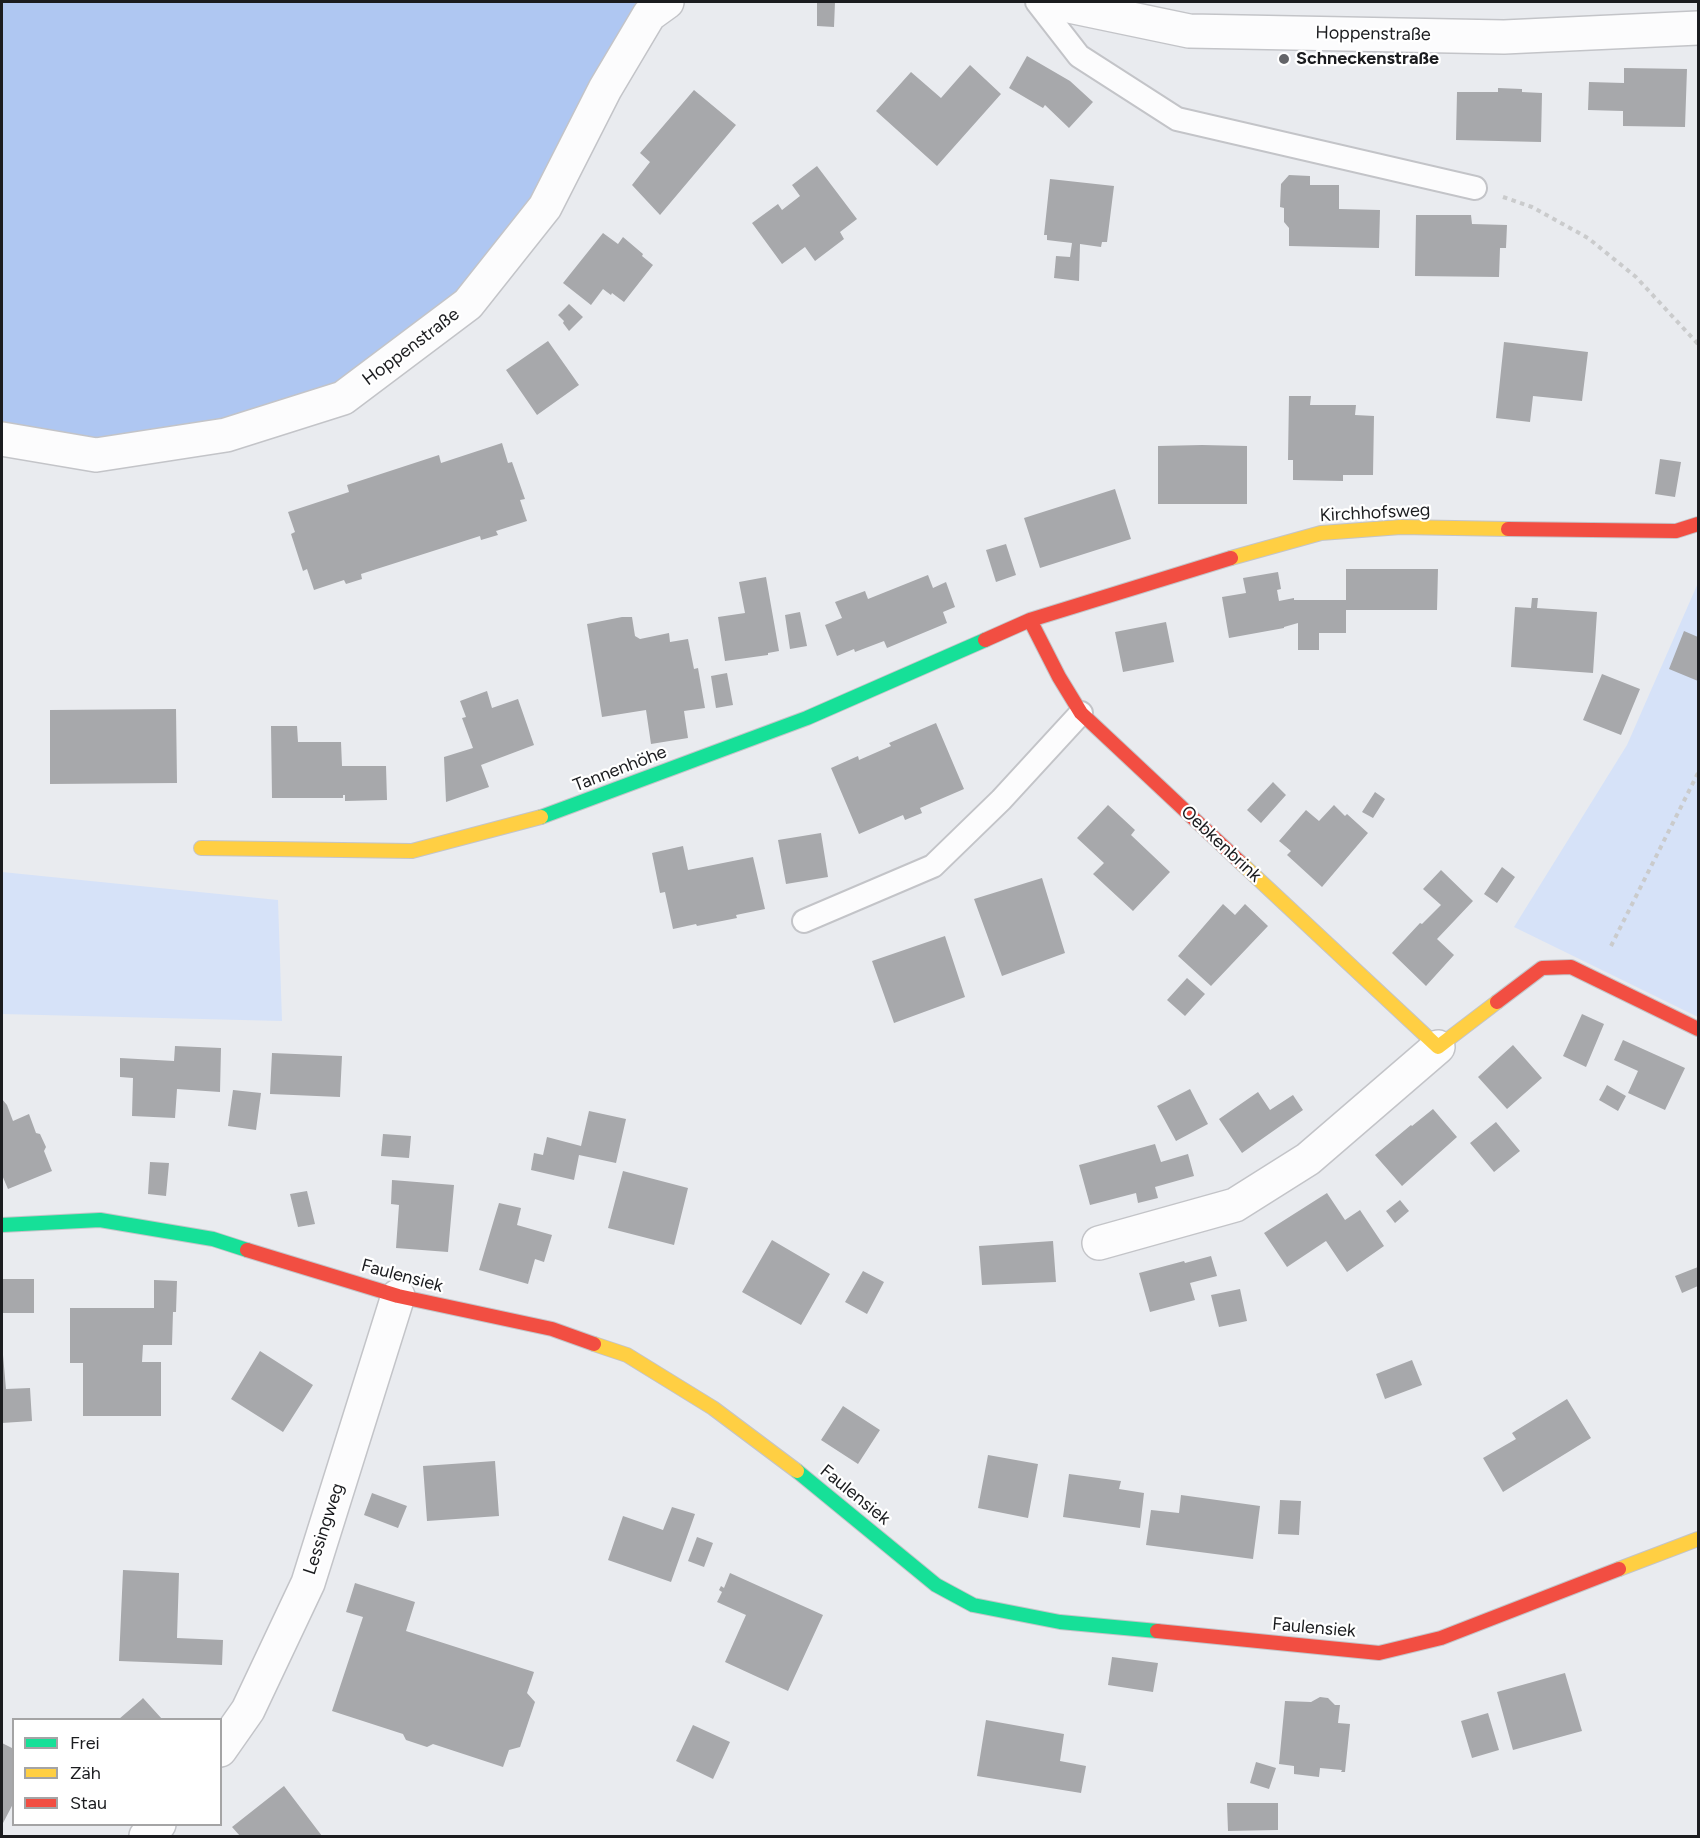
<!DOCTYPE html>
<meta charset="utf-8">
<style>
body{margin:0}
#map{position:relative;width:1700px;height:1838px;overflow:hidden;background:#e9ebef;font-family:Figtree,sans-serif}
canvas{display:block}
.frame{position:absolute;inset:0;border:3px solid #1b1c1f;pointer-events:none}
.legend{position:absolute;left:12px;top:1718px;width:210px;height:108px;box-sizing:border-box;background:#fff;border:2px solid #a4a4a5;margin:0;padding:8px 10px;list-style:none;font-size:18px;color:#1b1c1f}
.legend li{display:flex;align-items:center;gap:12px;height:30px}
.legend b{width:30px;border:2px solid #a4a4a5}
</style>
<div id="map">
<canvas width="1700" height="1838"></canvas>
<div class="frame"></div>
<ul class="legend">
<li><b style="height:8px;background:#16e098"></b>Frei</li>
<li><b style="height:8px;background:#ffcf43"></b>Zäh</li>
<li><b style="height:8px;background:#f24e42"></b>Stau</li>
</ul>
</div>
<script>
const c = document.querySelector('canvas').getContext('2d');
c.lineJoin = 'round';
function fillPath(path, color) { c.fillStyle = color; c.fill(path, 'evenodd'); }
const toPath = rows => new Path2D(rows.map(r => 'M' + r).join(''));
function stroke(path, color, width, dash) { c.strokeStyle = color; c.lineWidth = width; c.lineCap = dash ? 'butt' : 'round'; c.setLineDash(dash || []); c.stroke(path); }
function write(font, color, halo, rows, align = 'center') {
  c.font = font + ' Figtree,sans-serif'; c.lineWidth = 4.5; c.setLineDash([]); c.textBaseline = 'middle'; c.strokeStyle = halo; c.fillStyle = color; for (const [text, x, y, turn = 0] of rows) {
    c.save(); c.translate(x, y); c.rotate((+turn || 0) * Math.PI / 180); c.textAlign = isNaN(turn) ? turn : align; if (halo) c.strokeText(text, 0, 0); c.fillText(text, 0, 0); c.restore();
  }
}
const green = toPath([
 [1698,583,1698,1017,1514,927,1627,745],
 [2,872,278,900,282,1021,2,1014]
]);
const forest = toPath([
 [2,2,649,2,536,203,458,300,348,384,222,421,101,446,2,429]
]);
const building = toPath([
 [817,2,835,2,834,27,817,26],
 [1027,56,1070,81,1093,102,1069,128,1045,105,1043,108,1009,88],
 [970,65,1001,94,937,166,876,111,911,72,941,98],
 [1624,68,1687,69,1685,127,1623,126,1623,111,1588,110,1589,82,1624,83],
 [1498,88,1522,89,1522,92,1542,93,1541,142,1456,140,1457,92,1498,92],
 [694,90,736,125,660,215,632,185,650,162,640,153],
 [817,166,857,219,840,232,844,239,815,261,805,247,782,264,752,223,778,204,782,210,800,196,792,185],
 [1289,175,1310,176,1310,185,1339,185,1339,209,1380,210,1379,248,1289,246,1289,228,1284,222,1284,208,1280,207,1281,184],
 [1050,179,1114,186,1107,242,1102,242,1101,247,1080,244,1079,281,1054,278,1056,256,1070,257,1072,243,1047,240,1047,235,1044,235],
 [1416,215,1471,215,1472,224,1507,225,1506,248,1500,248,1499,277,1415,276],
 [603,233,618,244,623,237,643,254,642,256,653,265,624,302,612,293,611,295,603,289,591,305,563,283],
 [569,304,583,317,569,331,563,323,564,321,558,315],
 [548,341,579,385,537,415,506,370],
 [1504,342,1588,352,1582,401,1533,396,1530,422,1496,418],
 [1289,396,1311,396,1310,405,1356,405,1355,415,1374,416,1373,475,1343,475,1343,481,1293,480,1293,460,1288,460],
 [502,443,508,463,512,462,525,499,520,500,527,521,496,531,498,535,481,540,480,536,361,574,362,579,346,584,344,580,314,590,307,569,303,571,291,534,295,532,288,512,349,492,347,485,439,455,441,463],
 [1202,445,1247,446,1247,504,1158,504,1158,446],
 [1660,459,1681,462,1675,497,1655,494],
 [1115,489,1131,539,1040,568,1024,518],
 [1006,544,1016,575,996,582,986,550],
 [1346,569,1438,569,1437,610,1346,610,1346,633,1319,633,1319,650,1298,650,1298,623,1284,627,1284,628,1229,638,1222,597,1246,593,1243,578,1278,572,1281,589,1277,590,1279,601,1294,598,1294,600,1346,600],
 [928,575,933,588,946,582,955,607,943,612,947,623,887,648,884,641,855,652,854,649,837,656,825,625,842,618,835,602,865,591,868,599],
 [766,577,779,651,768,653,768,655,725,661,718,617,745,613,739,582],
 [1532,598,1538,598,1537,608,1597,612,1593,673,1511,667,1515,607,1531,608],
 [800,612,807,646,790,649,785,615],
 [622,617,632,617,635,636,640,639,669,633,670,642,688,639,694,669,698,668,705,708,684,711,688,738,651,744,646,710,602,717,587,624],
 [1166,622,1174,662,1123,672,1115,632],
 [1684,631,1698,637,1698,681,1669,669],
 [727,673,733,705,716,708,711,676],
 [1602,674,1640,689,1621,735,1583,720],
 [487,691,492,708,518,699,534,745,481,765,489,787,446,802,444,757,473,748,462,718,466,717,460,701],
 [176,709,177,783,50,784,50,710],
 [936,723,964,789,920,808,922,813,905,820,903,815,859,834,831,768,858,756,859,760,891,746,889,743],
 [271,726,297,726,298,742,341,742,342,766,386,766,387,800,345,801,345,795,343,795,343,798,272,798],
 [1273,782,1286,795,1261,823,1247,810],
 [1375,792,1385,799,1373,818,1362,812],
 [1108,805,1135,830,1131,835,1170,872,1133,911,1093,874,1104,863,1077,838],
 [1334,805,1345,816,1347,814,1368,833,1322,887,1287,855,1291,851,1279,841,1306,810,1319,821],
 [821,833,828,877,786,884,778,840],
 [683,846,688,870,753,857,765,909,736,915,737,918,697,926,696,924,673,929,665,892,660,893,652,853],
 [1502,867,1515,877,1497,903,1484,894],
 [1441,870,1473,901,1437,939,1454,955,1426,986,1392,953,1420,923,1422,924,1441,905,1423,889],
 [1042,878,1065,953,1002,976,974,899],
 [1223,904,1235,915,1245,904,1268,926,1211,986,1178,956],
 [945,936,965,997,894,1023,872,961],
 [1187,978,1205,994,1185,1016,1167,1000],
 [1582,1014,1604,1024,1586,1067,1563,1056],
 [1623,1040,1685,1068,1665,1110,1628,1093,1638,1071,1614,1060],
 [1513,1045,1542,1078,1507,1109,1478,1077],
 [175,1046,221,1048,220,1092,177,1089,175,1118,132,1116,133,1078,120,1077,120,1058,174,1061],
 [272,1053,342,1056,340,1097,270,1094],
 [1607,1085,1626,1096,1618,1111,1599,1100],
 [1190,1089,1208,1124,1176,1141,1157,1106],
 [233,1090,261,1093,256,1130,228,1126],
 [1258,1092,1270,1110,1293,1095,1303,1110,1242,1153,1219,1119],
 [2,1099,7,1105,13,1121,29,1114,36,1133,40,1134,46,1147,44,1151,52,1171,8,1189,2,1175],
 [1433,1109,1457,1137,1402,1186,1375,1155,1411,1125,1412,1126],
 [589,1111,626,1119,616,1163,579,1155,574,1180,531,1170,534,1153,543,1155,547,1137,581,1146],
 [1496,1122,1520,1151,1494,1172,1470,1143],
 [383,1134,411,1136,409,1158,381,1156],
 [1155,1144,1161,1162,1188,1154,1194,1176,1155,1187,1158,1198,1138,1203,1136,1193,1090,1205,1079,1165],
 [150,1162,169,1163,166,1196,148,1194],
 [623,1171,688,1188,674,1245,608,1228],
 [392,1180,454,1185,448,1252,396,1248,399,1205,391,1204],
 [307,1191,315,1224,298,1227,290,1194],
 [1327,1193,1345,1220,1360,1210,1384,1246,1347,1272,1326,1241,1287,1267,1264,1233],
 [1400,1200,1409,1211,1395,1223,1386,1211],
 [499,1203,521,1208,517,1225,552,1235,544,1262,535,1259,528,1284,479,1270],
 [772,1240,830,1274,801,1325,742,1292],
 [1053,1241,1056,1282,982,1285,979,1246],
 [1211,1256,1217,1276,1190,1283,1195,1300,1150,1312,1139,1273,1184,1261,1185,1263],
 [1698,1267,1698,1286,1682,1293,1675,1276],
 [863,1271,884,1282,867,1314,845,1302],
 [2,1279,34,1279,34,1313,2,1313],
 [154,1280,177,1281,176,1312,173,1312,172,1345,143,1345,142,1362,161,1362,161,1416,83,1416,83,1363,70,1363,70,1308,154,1308],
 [1240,1289,1247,1321,1219,1327,1211,1295],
 [260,1351,313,1385,283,1432,231,1399],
 [2,1355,3,1355,6,1389,30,1388,32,1421,2,1423],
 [1412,1360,1422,1385,1385,1399,1376,1374],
 [1567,1399,1591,1438,1503,1492,1483,1458,1516,1439,1512,1433],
 [843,1406,880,1430,858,1464,821,1440],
 [988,1455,1038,1464,1028,1518,978,1508],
 [495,1461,499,1516,427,1521,423,1466],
 [1069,1474,1121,1481,1119,1489,1144,1493,1140,1528,1063,1517],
 [372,1493,407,1506,398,1528,364,1515],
 [1181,1495,1260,1506,1253,1559,1146,1545,1151,1510,1179,1513],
 [1280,1500,1301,1501,1299,1535,1278,1534],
 [672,1507,695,1514,671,1582,608,1560,623,1516,663,1530],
 [697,1537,713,1543,704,1567,688,1561],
 [123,1570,179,1573,177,1638,223,1640,222,1665,119,1661],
 [730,1573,823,1615,788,1691,725,1662,746,1615,717,1602,722,1592,719,1590,721,1586,724,1588],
 [355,1583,415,1602,406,1631,534,1672,527,1693,535,1702,520,1747,509,1750,503,1767,433,1744,427,1747,406,1740,403,1734,332,1711,363,1617,346,1612],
 [1112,1657,1158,1663,1153,1692,1108,1685],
 [1565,1673,1582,1731,1513,1750,1497,1692],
 [1320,1697,1328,1698,1335,1705,1340,1705,1338,1723,1350,1724,1345,1772,1341,1772,1342,1770,1320,1768,1319,1777,1294,1774,1294,1766,1279,1764,1285,1701,1311,1702],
 [143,1698,162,1719,119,1719,141,1700],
 [1488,1713,1499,1750,1472,1758,1461,1721],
 [986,1720,1064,1734,1060,1761,1086,1766,1081,1793,977,1776],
 [693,1725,730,1742,713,1779,676,1761],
 [2,1743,14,1749,14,1802,2,1825],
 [1256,1762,1276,1768,1269,1789,1250,1783],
 [284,1786,322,1836,240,1836,232,1827],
 [1227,1803,1278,1803,1278,1830,1228,1831]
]);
const path = toPath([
 [1503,197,1532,207,1588,238,1636,277,1698,344],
 [1611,946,1698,773]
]);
const lane = toPath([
 [1037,2,1079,56,1177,119,1475,188],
 [804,921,933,866,1001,800,1081,713]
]);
const street = toPath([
 [1050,2,1189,31,1504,37,1698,28],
 [2,439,96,455,226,435,343,398,468,304,545,207,605,89,649,15,667,2],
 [1099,1243,1235,1205,1308,1159,1438,1047],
 [220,1750,248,1710,308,1583,398,1296],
 [146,1836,159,1824]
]);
const fast = toPath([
 [541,817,807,718,985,640],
 [2,1225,100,1220,213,1239,247,1250],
 [797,1471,936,1585,973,1605,1060,1622,1157,1631]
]);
const slow = toPath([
 [1231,558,1321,533,1401,527,1508,529],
 [201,848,412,851,541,817],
 [1240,862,1438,1047,1497,1002],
 [594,1344,627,1355,713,1408,797,1471],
 [1619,1569,1698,1539]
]);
const jam = toPath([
 [1508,529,1676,531,1698,524],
 [1030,620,1059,677,1081,713,1240,862],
 [985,640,1030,620,1231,558],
 [1497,1002,1542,968,1571,967,1698,1029],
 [247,1250,398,1296,552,1329,594,1344],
 [1157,1631,1379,1653,1441,1638,1619,1569]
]);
const markers = [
 [1284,59,6,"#636468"]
];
const streetNames = [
 ["Hoppenstraße",1373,34,1],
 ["Hoppenstraße",411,347,-37],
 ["Kirchhofsweg",1375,513,-3],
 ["Tannenhöhe",620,769,-21],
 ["Oebkenbrink",1221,844,43],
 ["Faulensiek",402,1276,15],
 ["Faulensiek",855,1495,39],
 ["Lessingweg",324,1529,-72],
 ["Faulensiek",1314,1628,5]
];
const poiNames = [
 ["Schneckenstraße",1296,59]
];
fillPath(green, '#d6e2f8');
fillPath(forest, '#afc7f2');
fillPath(building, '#a7a8ab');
stroke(lane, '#c3c4c8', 26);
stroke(street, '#c3c4c8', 36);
stroke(fast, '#c3c4c8', 16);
stroke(slow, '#c3c4c8', 16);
stroke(jam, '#c3c4c8', 16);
stroke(path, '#cacbcc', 4, [4.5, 4.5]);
stroke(lane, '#fcfcfd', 22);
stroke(street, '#fcfcfd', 33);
stroke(fast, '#16e098', 14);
stroke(slow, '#ffcf43', 14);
stroke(jam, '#f24e42', 14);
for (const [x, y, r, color] of markers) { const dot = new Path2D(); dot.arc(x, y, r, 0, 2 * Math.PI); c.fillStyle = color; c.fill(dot); stroke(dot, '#fff', 2); }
write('18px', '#1b1c1f', '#fff', streetNames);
write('bold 18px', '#1b1c1f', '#fff', poiNames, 'left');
</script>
